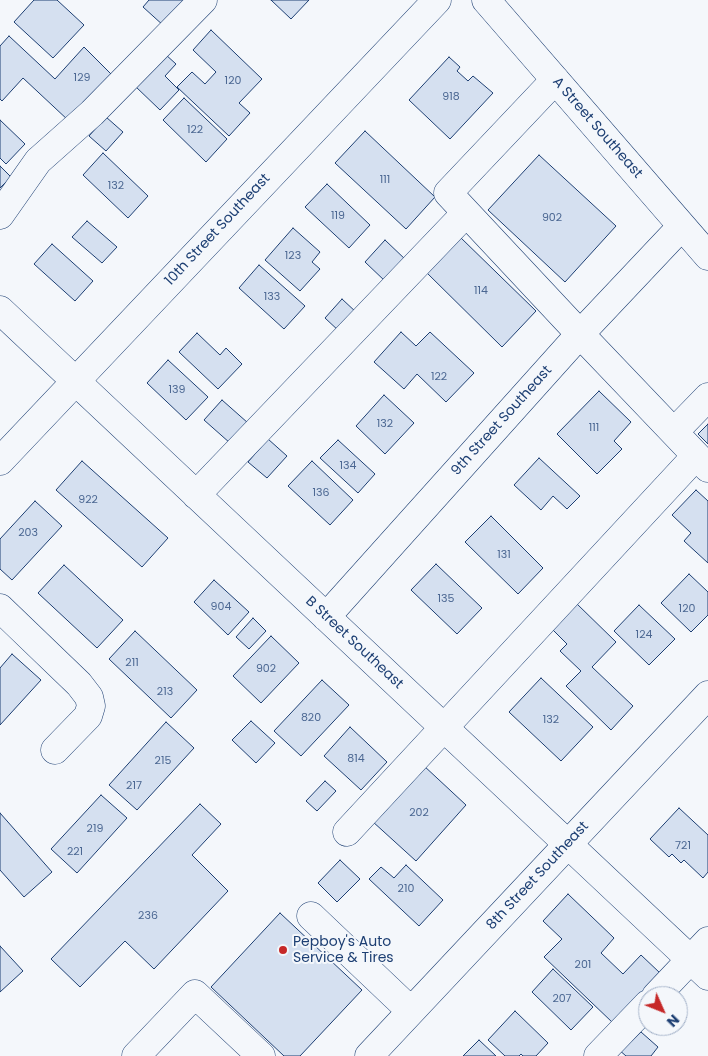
<!DOCTYPE html>
<style>
body{margin:0}
#map{position:relative;width:708px;height:1056px;overflow:hidden;background:#f4f7fb;font-family:Poppins,sans-serif}
canvas{display:block}
.north{position:absolute;left:638px;top:986px;width:50px;height:50px;box-sizing:border-box;background:#f4f7fb;border:1px solid #9eadc5;border-radius:50%;rotate:134deg;font-size:14px;font-weight:700;line-height:20px;text-align:center;color:#1d3f73}
.north::after{content:'';display:block;margin:auto;width:18px;height:22px;background:#c62828;clip-path:polygon(50% 0,100% 100%,50% 72%,0 100%)}
</style>
<div id="map">
<canvas width="708" height="1056"></canvas>
<div class="north">N</div>
</div>
<script>
const c = document.querySelector('canvas').getContext('2d');
c.lineJoin = 'round';
function fillPath(path, color) { c.fillStyle = color; c.fill(path, 'evenodd'); }
const toPath = rows => new Path2D(rows.map(r => 'M' + r).join(''));
function stroke(path, color, width, dash) { c.strokeStyle = color; c.lineWidth = width; c.lineCap = dash ? 'butt' : 'round'; c.setLineDash(dash || []); c.stroke(path); }
function write(font, color, halo, rows, align = 'center') {
  c.font = font + ' Poppins,sans-serif'; c.lineWidth = 4; c.setLineDash([]); c.textBaseline = 'middle'; c.strokeStyle = halo; c.fillStyle = color; for (const [text, x, y, turn = 0] of rows) {
    c.save(); c.translate(x, y); c.rotate((+turn || 0) * Math.PI / 180); c.textAlign = isNaN(turn) ? turn : align; if (halo) c.strokeText(text, 0, 0); c.fillText(text, 0, 0); c.restore();
  }
}
const building = toPath([
 [34,0,57,0,84,25,53,58,14,22,34,0],
 [149,0,183,0,185,2,164,26,143,7,149,0],
 [271,0,309,0,291,19,271,0],
 [211,30,262,79,239,103,250,113,229,136,177,87,192,72,205,84,216,72,193,50,211,30],
 [9,36,55,79,84,47,112,75,69,121,23,78,2,101,0,99,0,46,9,36],
 [165,54,176,64,165,76,179,90,160,110,135,86,165,54],
 [449,57,460,67,457,71,468,81,473,76,493,93,450,139,409,100,449,57],
 [184,98,227,139,206,162,163,120,184,98],
 [106,117,123,132,106,151,89,136,106,117],
 [0,120,25,144,6,164,0,158,0,120],
 [365,131,435,197,406,229,335,163,365,131],
 [103,153,148,196,128,218,83,175,103,153],
 [539,155,616,226,565,282,488,210,539,155],
 [0,166,11,177,0,188,0,166],
 [327,184,370,225,349,248,305,207,327,184],
 [87,221,117,247,102,263,72,237,87,221],
 [293,228,320,252,312,262,320,269,300,291,265,260,293,228],
 [459,236,536,311,502,347,425,271,459,236],
 [385,240,407,261,386,282,365,262,385,240],
 [52,244,93,281,75,301,34,264,52,244],
 [259,265,305,306,284,329,239,288,259,265],
 [342,299,357,313,340,332,325,318,342,299],
 [401,332,416,346,430,332,474,373,446,402,417,374,404,389,374,362,401,332],
 [197,333,220,355,226,348,242,364,218,389,179,352,197,333],
 [168,360,208,397,186,420,147,383,168,360],
 [599,391,631,422,614,441,622,449,597,474,557,434,599,391],
 [384,395,414,423,385,454,356,426,384,395],
 [222,400,248,423,230,443,204,420,222,400],
 [708,424,708,444,698,434,708,424],
 [268,439,287,456,267,478,248,462,268,439],
 [338,440,375,474,358,493,320,458,338,440],
 [539,458,580,496,567,509,553,496,541,510,514,485,539,458],
 [82,461,168,538,142,567,56,490,82,461],
 [312,461,353,500,330,525,288,486,312,461],
 [696,490,708,501,708,563,684,541,691,533,672,515,696,490],
 [35,501,62,526,12,580,0,569,0,539,35,501],
 [491,516,543,568,518,594,465,542,491,516],
 [436,564,482,608,457,634,411,590,436,564],
 [64,565,123,620,97,648,38,593,64,565],
 [689,574,708,592,708,615,691,632,661,603,689,574],
 [214,580,249,612,228,635,194,602,214,580],
 [576,603,616,642,592,667,633,706,611,730,566,686,581,671,560,651,567,644,552,629,576,603],
 [639,605,675,639,649,665,614,631,639,605],
 [253,618,266,631,249,649,236,637,253,618],
 [135,631,197,690,171,718,109,659,135,631],
 [271,636,299,663,261,703,233,676,271,636],
 [12,654,41,680,0,725,0,668,12,654],
 [541,678,593,727,561,761,509,712,541,678],
 [322,680,349,705,301,756,274,731,322,680],
 [251,721,275,743,256,763,232,740,251,721],
 [166,722,194,748,137,810,109,785,166,722],
 [350,727,387,762,361,790,324,756,350,727],
 [423,765,466,805,416,861,372,821,423,765],
 [325,781,336,791,317,811,306,801,325,781],
 [101,795,127,818,77,873,51,849,101,795],
 [200,804,221,824,192,855,228,891,154,969,125,941,80,987,51,959,200,804],
 [679,808,708,835,708,872,703,878,684,860,681,863,672,854,669,857,650,839,679,808],
 [0,813,52,872,24,897,0,870,0,813],
 [340,860,360,879,337,902,318,883,340,860],
 [406,865,443,900,419,926,369,879,381,867,394,878,406,865],
 [568,894,614,938,601,953,623,974,641,955,660,973,613,1023,544,957,562,939,543,921,568,894],
 [280,913,362,990,300,1056,284,1056,211,987,280,913],
 [0,946,23,971,0,992,0,946],
 [553,969,593,1007,571,1030,532,992,553,969],
 [515,1011,548,1043,536,1056,523,1056,521,1054,519,1056,505,1056,488,1040,515,1011],
 [641,1032,658,1047,651,1056,626,1056,618,1049,629,1038,632,1041,641,1032],
 [479,1040,496,1056,463,1056,479,1040]
]);
const minor = toPath([
 [555,80,448,193,580,334,708,468],
 [0,215,38,161,92,113,203,0],
 [0,310,708,976],
 [674,432,708,397],
 [0,461,437,0],
 [196,495,466,213],
 [0,608,79,684,89,697,91,706,88,716,55,750],
 [326,617,580,334,681,227],
 [347,832,696,456],
 [311,916,411,1011],
 [656,996,708,941],
 [136,1056,195,994,261,1056],
 [369,1056,708,695],
 [598,1056,648,1004]
]);
const major = toPath([
 [486,0,708,256]
]);
const markers = [
 [283,950,5,"#c62828"]
];
const numberNames = [
 ["129",82,78],
 ["120",233,81],
 ["918",451,97],
 ["122",195,130],
 ["111",385,180],
 ["132",116,186],
 ["119",338,216],
 ["902",552,218],
 ["123",293,256],
 ["114",481,291],
 ["133",272,297],
 ["122",439,377],
 ["139",177,390],
 ["132",385,424],
 ["111",594,428],
 ["134",348,466],
 ["136",321,493],
 ["922",88,500],
 ["203",28,533],
 ["131",504,555],
 ["135",446,599],
 ["904",221,607],
 ["120",687,609],
 ["124",644,635],
 ["211",132,663],
 ["902",266,669],
 ["213",165,692],
 ["820",311,718],
 ["132",551,720],
 ["814",356,759],
 ["215",163,761],
 ["217",134,786],
 ["202",419,813],
 ["219",95,829],
 ["721",683,846],
 ["221",75,852],
 ["210",406,889],
 ["236",148,916],
 ["201",583,965],
 ["207",562,999]
];
const streetNames = [
 ["A Street Southeast",597,128,49],
 ["10th Street Southeast",218,230,-47],
 ["9th Street Southeast",502,421,-48],
 ["B Street Southeast",354,643,43],
 ["8th Street Southeast",538,876,-47]
];
const poiNames = [
 ["Pepboy's Auto",293,942],
 ["Service & Tires",293,958]
];
fillPath(building, '#d5e0f0');
stroke(building, '#1d3f73', 1);
stroke(minor, '#1d3f73', 29);
stroke(major, '#1d3f73', 29);
stroke(minor, '#f4f7fb', 28);
stroke(major, '#f4f7fb', 28);
for (const [x, y, r, color] of markers) { const dot = new Path2D(); dot.arc(x, y, r, 0, 2 * Math.PI); c.fillStyle = color; c.fill(dot); stroke(dot, '#f4f7fb', 2); }
write('11px', '#4b6792', null, numberNames);
write('14px', '#1d3f73', '#f4f7fb', streetNames);
write('14px', '#1d3f73', '#f4f7fb', poiNames, 'left');
</script>
